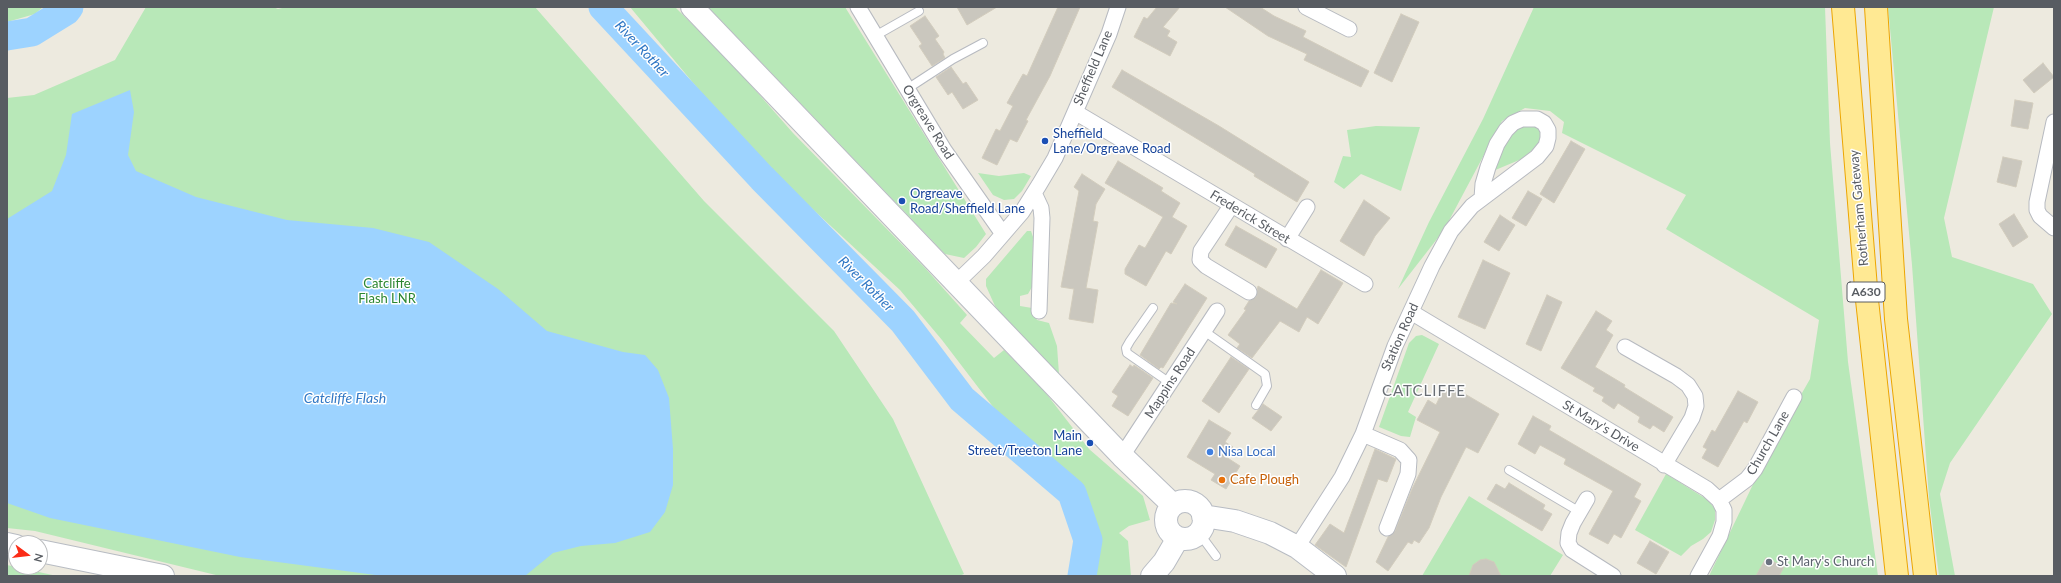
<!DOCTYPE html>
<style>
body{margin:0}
#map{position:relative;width:2061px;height:583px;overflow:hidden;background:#edeadf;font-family:Lato,sans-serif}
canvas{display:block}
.frame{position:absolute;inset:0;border:8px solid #585c62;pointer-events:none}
.north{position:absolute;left:8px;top:535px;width:40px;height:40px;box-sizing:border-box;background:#fff;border:1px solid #bcbec0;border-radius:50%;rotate:105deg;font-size:11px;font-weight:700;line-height:16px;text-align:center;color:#585c62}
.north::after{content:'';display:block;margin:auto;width:14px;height:18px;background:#fb2c17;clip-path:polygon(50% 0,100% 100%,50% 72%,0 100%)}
</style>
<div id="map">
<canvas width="2061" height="583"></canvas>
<div class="frame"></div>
<div class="north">N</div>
</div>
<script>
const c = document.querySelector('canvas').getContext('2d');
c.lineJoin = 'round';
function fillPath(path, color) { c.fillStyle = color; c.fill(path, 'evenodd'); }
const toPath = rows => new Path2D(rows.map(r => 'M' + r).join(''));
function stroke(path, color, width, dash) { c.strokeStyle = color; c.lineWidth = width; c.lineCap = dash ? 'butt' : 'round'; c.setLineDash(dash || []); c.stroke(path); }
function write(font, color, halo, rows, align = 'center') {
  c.font = font + ' Lato,sans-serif'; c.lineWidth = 3; c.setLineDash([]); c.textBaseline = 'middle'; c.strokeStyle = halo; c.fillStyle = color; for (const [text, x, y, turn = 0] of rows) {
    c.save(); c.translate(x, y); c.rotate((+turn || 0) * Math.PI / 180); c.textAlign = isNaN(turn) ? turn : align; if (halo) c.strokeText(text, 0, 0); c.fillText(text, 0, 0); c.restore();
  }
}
const green = toPath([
 [7,7,43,7,35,14,7,22],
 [146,7,273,7,278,9,286,7,535,7,704,201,834,331,893,419,964,574,959,576,220,576,35,531,7,528,7,98,34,95,115,60],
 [630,7,675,7,735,67,793,133,926,269,967,315,960,323,994,358,1004,350,1045,392,1089,449,1143,496,1150,520,1129,526,1119,533,1128,541,1131,576,1094,576,1097,547,1095,530,1079,489,997,412,942,340,900,290,793,191,729,126],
 [708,7,845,7,986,234,976,247,964,258,945,254],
 [1534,7,1825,7,1830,143,1848,362,1878,576,1709,576,1770,449,1810,379,1819,320,1666,229,1686,195,1562,133,1564,122,1550,111,1525,108,1502,121,1444,230,1398,289,1429,222,1483,119],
 [1888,7,1994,7,1944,218,1952,257,2033,284,2052,314,1950,463,1940,494,1955,576,1939,576,1929,498,1912,265],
 [1531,123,1539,129,1542,135,1539,143,1524,158,1493,171,1497,153,1518,126],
 [1376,126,1420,127,1401,191,1361,174,1344,189,1334,182,1343,156,1351,157,1347,130],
 [978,173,999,176,1024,173,1031,176,1022,191,1014,199,1004,200,993,195],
 [1027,231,1031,231,1033,237,1032,287,1028,294,1020,296,1020,306,1032,308,1037,320,1049,323,1057,346,1059,374,1005,319,995,306,986,286,986,279],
 [1422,335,1439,344,1408,412,1416,417,1410,437,1401,436,1379,427,1409,343,1416,336],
 [1666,474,1708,500,1715,509,1715,520,1711,532,1703,539,1691,546,1681,556,1635,530],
 [1469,496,1563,555,1550,576,1422,576],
 [7,565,57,576,7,576]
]);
const water = toPath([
 [130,90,134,112,128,155,136,171,196,197,287,220,373,228,429,242,498,289,547,331,623,352,645,355,658,370,669,398,673,449,673,485,665,512,650,532,615,543,581,546,553,553,525,576,383,576,240,557,50,518,7,503,7,219,52,191,66,155,72,114]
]);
const river = toPath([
 [603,7,762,178,903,321,962,399,1072,493,1088,540,1082,576],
 [7,36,32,32,66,11,69,7]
]);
const building = toPath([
 [957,7,997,7,967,25,957,7],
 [1058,7,1080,7,1050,76,1026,120,1028,121,1017,142,1010,139,997,165,982,158,996,129,1000,131,1013,106,1007,103,1023,74,1027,76,1058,7],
 [1157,7,1180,7,1163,27,1170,31,1167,36,1177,42,1170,56,1134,37,1144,17,1147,19,1157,7],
 [1225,7,1260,7,1274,16,1306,31,1303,37,1369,71,1361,87,1304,60,1307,54,1268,36,1225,7],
 [1401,14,1419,22,1392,82,1374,73,1401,14],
 [925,16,939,36,935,39,944,52,943,54,945,58,932,66,919,46,922,44,910,26,925,16],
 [2043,63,2054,77,2034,93,2023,80,2043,63],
 [951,67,963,84,966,82,978,100,963,109,952,92,948,95,936,77,951,67],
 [1122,70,1219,126,1309,182,1297,202,1254,176,1255,174,1112,87,1122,70],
 [2015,100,2033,103,2028,129,2011,126,2015,100],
 [1571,141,1585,149,1554,203,1540,194,1571,141],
 [2003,157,2022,161,2016,187,1997,182,2003,157],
 [1118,161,1163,188,1161,191,1180,203,1172,217,1187,226,1171,254,1166,251,1146,286,1125,274,1125,269,1139,245,1145,248,1163,217,1105,183,1118,161],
 [1082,174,1105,189,1096,204,1093,221,1098,222,1086,288,1098,290,1093,323,1069,319,1074,289,1061,287,1079,191,1074,187,1082,174],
 [1528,191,1542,199,1526,226,1512,218,1528,191],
 [1364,200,1390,218,1375,236,1364,256,1340,241,1364,200],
 [2014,214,2028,237,2013,247,1999,224,2014,214],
 [1500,215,1515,225,1499,251,1484,242,1500,215],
 [1236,226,1277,249,1266,268,1225,245,1236,226],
 [1483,260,1510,273,1485,329,1458,317,1483,260],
 [1321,270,1343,283,1318,324,1307,317,1299,332,1280,321,1252,358,1237,348,1240,344,1228,335,1246,310,1244,309,1249,301,1256,297,1258,286,1297,309,1321,270],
 [1185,284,1207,298,1163,368,1161,367,1159,369,1140,355,1171,303,1177,304,1173,302,1185,284],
 [1547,295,1562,302,1541,351,1526,344,1547,295],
 [1596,311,1612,321,1606,330,1613,335,1595,367,1625,385,1624,387,1673,417,1664,432,1653,425,1650,429,1638,422,1640,417,1618,403,1614,409,1602,401,1604,397,1593,391,1595,388,1561,368,1596,311],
 [1231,357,1249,369,1219,413,1202,401,1231,357],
 [1130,365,1133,367,1134,365,1153,378,1128,416,1112,406,1118,396,1112,392,1130,365],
 [1453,387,1499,414,1478,453,1466,447,1441,497,1429,528,1419,543,1414,540,1412,544,1408,542,1388,571,1376,562,1388,537,1395,531,1412,489,1440,432,1417,420,1428,400,1436,405,1443,390,1449,393,1453,387],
 [1738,391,1758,402,1747,423,1744,421,1718,467,1702,458,1707,449,1703,447,1712,430,1715,432,1738,391],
 [1263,404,1282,417,1271,431,1252,418,1263,404],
 [1533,416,1551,426,1549,430,1641,484,1634,497,1641,501,1621,538,1614,534,1608,544,1589,534,1613,491,1564,464,1566,459,1540,445,1535,454,1518,444,1533,416],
 [1209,420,1231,433,1225,442,1233,447,1226,457,1240,466,1226,489,1211,480,1215,474,1187,457,1209,420],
 [1375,449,1396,459,1387,482,1378,479,1346,567,1315,545,1330,524,1344,533,1375,449],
 [1509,483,1545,505,1543,509,1552,514,1542,531,1487,499,1496,484,1505,489,1509,483],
 [1650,541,1669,552,1656,574,1637,563,1650,541],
 [1766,558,1784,567,1779,576,1756,576,1766,558],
 [1486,559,1494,562,1501,576,1469,576,1473,565,1480,560,1486,559]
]);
const service = toPath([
 [875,36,919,11],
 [907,89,953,59,983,43],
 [1153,308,1130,341,1126,348,1127,353,1170,383],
 [1204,331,1265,374,1267,386,1256,405],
 [1509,470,1580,512],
 [1199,533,1216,556]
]);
const minor = toPath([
 [858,7,944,150,1003,234],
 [1306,7,1349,29],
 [1075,112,1365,284],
 [2054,122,2037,202,2037,210,2040,216,2054,228],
 [1034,193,1041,208,1042,218,1039,311],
 [1231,206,1201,251,1200,260,1206,266,1249,292],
 [1287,239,1307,207],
 [956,283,984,256,1022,212,1039,185,1055,158,1075,112,1109,34,1118,7],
 [1411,312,1707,489,1719,500,1724,510,1724,522,1720,536,1698,576],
 [1625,347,1676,376,1688,385,1695,396,1696,406,1692,418,1664,465],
 [1363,434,1400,450,1409,460,1408,474,1387,528],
 [1122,456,1217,311],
 [1587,499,1573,523,1569,533,1568,543,1572,550,1613,576],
 [1719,500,1747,479,1755,469,1794,397],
 [1297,547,1342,477,1363,434,1395,346,1432,266,1451,231,1472,206,1537,157,1546,146,1548,138,1548,130,1544,123,1537,119,1522,119,1513,123,1506,130,1497,144,1488,167,1483,184,1482,198]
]);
const secondary = toPath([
 [692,7,1122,456,1173,505],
 '1166 520a19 19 0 1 1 38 0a19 19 0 1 1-38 0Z',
 [1203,516,1235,521,1270,533,1297,547,1335,576],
 [7,544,16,546],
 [40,551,163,576],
 [1152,576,1164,562,1178,538]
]);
const trunk = toPath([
 [1843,7,1867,300,1897,576],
 [1876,7,1896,319,1925,576]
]);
const markers = [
 [1045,141,4,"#1a4fb4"],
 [902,201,4,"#1a4fb4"],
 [1090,443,4,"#1a4fb4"],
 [1210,452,4,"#3f7fe0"],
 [1222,480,4,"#e8710a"],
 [1769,562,4,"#6b7280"]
];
const shields = [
 [1866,292,38]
];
const shieldNames = [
 ["A630",1866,292]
];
const streetNames = [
 ["Sheffield Lane",1093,68,-67],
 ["Orgreave Road",928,122,58],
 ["Rotherham Gateway",1859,208,-95],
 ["Frederick Street",1250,217,31],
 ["Station Road",1400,337,-66],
 ["Mappins Road",1170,383,-57],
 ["St Mary's Drive",1601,426,31],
 ["Church Lane",1768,443,-60]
];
const transitNames = [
 ["Sheffield",1053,134],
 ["Lane/Orgreave Road",1053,149],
 ["Orgreave",910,194],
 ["Road/Sheffield Lane",910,209],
 ["Main",1082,436,"right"],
 ["Street/Treeton Lane",1082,451,"right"]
];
const parkNames = [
 ["Catcliffe",387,284],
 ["Flash LNR",387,299]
];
const shopNames = [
 ["Nisa Local",1218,452]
];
const foodNames = [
 ["Cafe Plough",1230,480]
];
const worshipNames = [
 ["St Mary's Church",1777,562]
];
const waterNames = [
 ["River Rother",642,49,47],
 ["River Rother",866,284,45],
 ["Catcliffe Flash",345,398]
];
const quarterNames = [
 ["CATCLIFFE",1424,391]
];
fillPath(green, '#b8e8b8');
fillPath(water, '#9dd3ff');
stroke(river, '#9dd3ff', 29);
fillPath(building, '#cac7be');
stroke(building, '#d2ccbd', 1);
stroke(service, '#b7bac0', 10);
stroke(minor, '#b7bac0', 17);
stroke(secondary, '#b8bcc3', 24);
stroke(trunk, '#eca500', 24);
stroke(service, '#fff', 8);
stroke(minor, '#fff', 15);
stroke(secondary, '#fff', 22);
stroke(trunk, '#ffe993', 22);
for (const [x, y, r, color] of markers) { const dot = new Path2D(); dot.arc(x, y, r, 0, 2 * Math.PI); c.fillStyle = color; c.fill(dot); stroke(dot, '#fff', 1.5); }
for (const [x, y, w] of shields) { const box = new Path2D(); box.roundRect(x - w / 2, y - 10, w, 20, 3); c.fillStyle = '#fff'; c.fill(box); stroke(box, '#585c62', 1); }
write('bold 12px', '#585c62', null, shieldNames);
write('13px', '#585c62', '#fff', streetNames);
write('13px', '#164399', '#fff', transitNames, 'left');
write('13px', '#2c8630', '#fff', parkNames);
write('13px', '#366cbe', '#fff', shopNames, 'left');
write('13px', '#c56008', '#fff', foodNames, 'left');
write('13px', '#5b616d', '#fff', worshipNames, 'left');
write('italic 14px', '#3178c5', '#fff', waterNames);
c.letterSpacing = '1px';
write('15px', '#696e74', '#fff', quarterNames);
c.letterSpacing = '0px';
</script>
